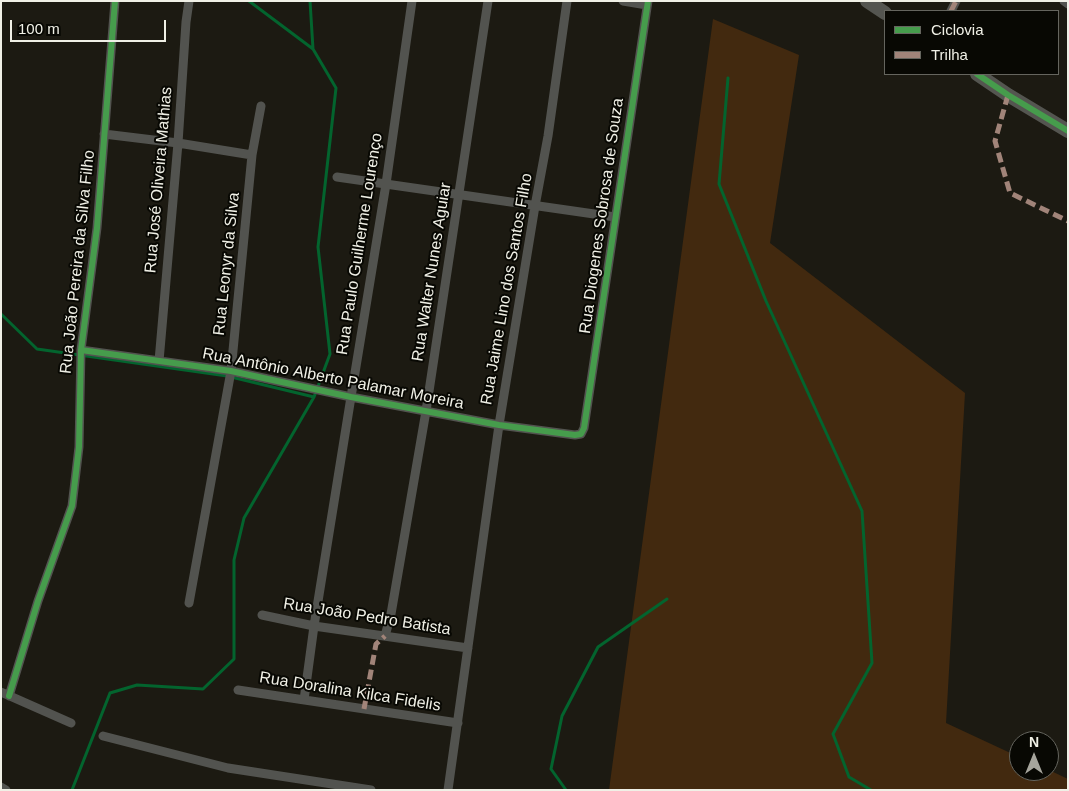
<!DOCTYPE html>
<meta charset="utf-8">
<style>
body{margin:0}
#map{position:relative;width:1069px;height:791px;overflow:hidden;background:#1c1a12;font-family:Arial,sans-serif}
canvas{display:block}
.frame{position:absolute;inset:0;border:2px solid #f0f0e6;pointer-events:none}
.legend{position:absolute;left:884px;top:10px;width:175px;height:65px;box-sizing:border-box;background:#080803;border:1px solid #65655e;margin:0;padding:6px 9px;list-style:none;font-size:15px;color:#f0f0e6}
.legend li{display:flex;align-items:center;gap:10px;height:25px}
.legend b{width:25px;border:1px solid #65655e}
.north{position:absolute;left:1009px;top:731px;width:50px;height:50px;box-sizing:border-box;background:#080803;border:1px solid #65655e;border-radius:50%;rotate:0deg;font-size:14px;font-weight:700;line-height:20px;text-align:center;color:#f0f0e6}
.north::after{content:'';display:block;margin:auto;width:18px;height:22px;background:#a6a59c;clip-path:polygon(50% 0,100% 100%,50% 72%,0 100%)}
.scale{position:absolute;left:10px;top:20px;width:156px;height:22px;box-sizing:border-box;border:2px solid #f0f0e6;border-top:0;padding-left:6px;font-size:15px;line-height:18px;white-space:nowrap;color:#f0f0e6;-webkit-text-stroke:4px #080803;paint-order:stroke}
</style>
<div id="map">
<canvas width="1069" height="791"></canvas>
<div class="frame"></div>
<ul class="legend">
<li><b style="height:6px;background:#469c4c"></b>Ciclovia</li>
<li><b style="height:6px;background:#a18479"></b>Trilha</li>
</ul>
<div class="north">N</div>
<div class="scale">100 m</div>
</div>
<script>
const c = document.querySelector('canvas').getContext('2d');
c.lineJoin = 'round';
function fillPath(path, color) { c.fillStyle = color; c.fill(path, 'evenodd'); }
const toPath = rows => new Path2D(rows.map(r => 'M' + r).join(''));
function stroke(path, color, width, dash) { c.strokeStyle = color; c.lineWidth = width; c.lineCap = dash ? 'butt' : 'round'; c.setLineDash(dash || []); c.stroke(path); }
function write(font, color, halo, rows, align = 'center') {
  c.font = font + ' Arial,sans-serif'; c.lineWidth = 4; c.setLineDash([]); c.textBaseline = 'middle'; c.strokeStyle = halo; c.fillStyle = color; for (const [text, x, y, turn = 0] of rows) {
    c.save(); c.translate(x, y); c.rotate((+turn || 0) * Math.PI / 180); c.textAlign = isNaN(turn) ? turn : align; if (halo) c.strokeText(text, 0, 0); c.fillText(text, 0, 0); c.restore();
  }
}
const green = toPath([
 [713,19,799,55,770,243,965,393,946,723,1019,757,1019,771,1049,770,1068,779,1068,790,609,790]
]);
const stream = toPath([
 [249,1,313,49],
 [728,78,719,184,766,301,862,511,872,663,833,734,849,777,871,790],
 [1,314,37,349,227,376,314,397],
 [72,790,110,693,137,685,203,689,234,659,234,560,244,518,314,397,330,354,318,247,336,88,313,49,310,1],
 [566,790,551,769,562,716,598,647,667,599]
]);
const minor = toPath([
 [623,1,647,5],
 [1064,1,1068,4],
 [951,11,956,1],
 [104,134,178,143,252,155],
 [337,177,615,217],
 [81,350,231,371,351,397,499,425,575,435,581,434,584,428,648,1],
 [159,361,178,143,186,22,189,1],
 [189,603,231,371,252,155,261,106],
 [262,615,314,626,468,648],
 [385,636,391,614,426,411,488,1],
 [238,690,458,723],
 [1,692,71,723],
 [9,696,38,601,72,506,79,447,81,350,97,228,115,1],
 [304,700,314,626,351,397,386,184,412,1],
 [103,736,228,768,371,790],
 [1,787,6,790],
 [448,790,499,425,535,206,548,136,567,1]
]);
const secondary = toPath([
 [867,1,885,13],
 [977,74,1008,95,1068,131]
]);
const quiet = toPath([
 [951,11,956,1],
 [1008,95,995,141,1010,193,1068,221],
 [364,709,376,644,385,636]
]);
const cycleway = toPath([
 [977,74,1008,95,1068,131],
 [81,350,231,371,351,397,499,425,575,435,581,434,584,428,648,1],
 [9,696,38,601,72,506,79,447,81,350,97,228,115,1]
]);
const streetNames = [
 ["Rua José Oliveira Mathias",159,180,-85],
 ["Rua Diogenes Sobrosa de Souza",602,216,-82],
 ["Rua Paulo Guilherme Lourenço",360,244,-81],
 ["Rua João Pereira da Silva Filho",78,262,-84],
 ["Rua Leonyr da Silva",227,264,-84],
 ["Rua Walter Nunes Aguiar",432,272,-81],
 ["Rua Jaime Lino dos Santos Filho",507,289,-80],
 ["Rua Antônio Alberto Palamar Moreira",333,379,11],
 ["Rua João Pedro Batista",367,617,9],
 ["Rua Doralina Kilca Fidelis",350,692,9]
];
fillPath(green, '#42290f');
stroke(stream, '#03642e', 3);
stroke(minor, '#52534f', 9);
stroke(secondary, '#545550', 14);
stroke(quiet, '#a18479', 5, [10, 5]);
stroke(cycleway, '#469c4c', 6);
write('16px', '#f0f0e6', '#080803', streetNames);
</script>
